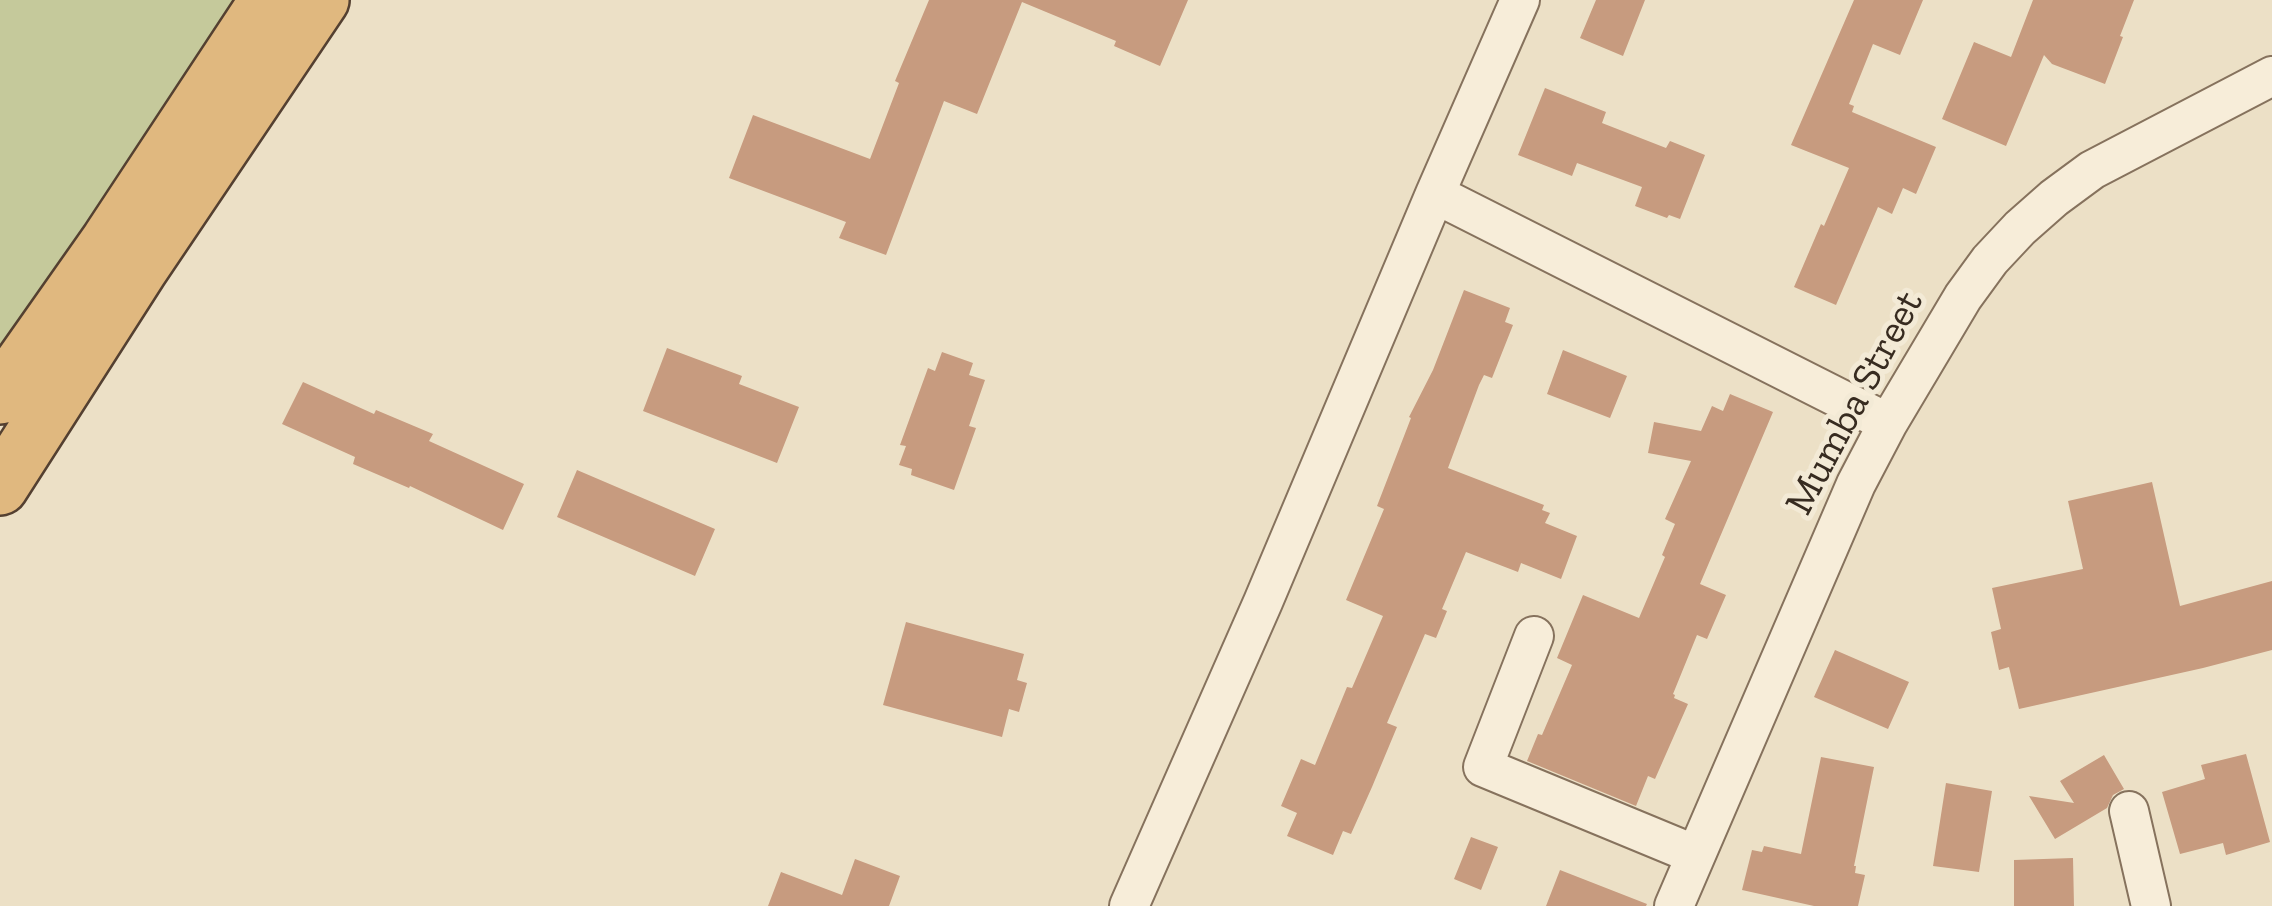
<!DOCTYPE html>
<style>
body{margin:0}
canvas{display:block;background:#ece0c6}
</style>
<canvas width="2272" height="906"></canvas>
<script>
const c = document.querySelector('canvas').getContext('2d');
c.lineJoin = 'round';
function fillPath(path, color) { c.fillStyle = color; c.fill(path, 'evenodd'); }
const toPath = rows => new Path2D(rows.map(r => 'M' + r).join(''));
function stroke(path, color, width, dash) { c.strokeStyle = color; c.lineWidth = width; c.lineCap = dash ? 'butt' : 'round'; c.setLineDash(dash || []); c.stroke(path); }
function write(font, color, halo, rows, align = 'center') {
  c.font = font + ' "Zilla Slab",serif'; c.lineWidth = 10; c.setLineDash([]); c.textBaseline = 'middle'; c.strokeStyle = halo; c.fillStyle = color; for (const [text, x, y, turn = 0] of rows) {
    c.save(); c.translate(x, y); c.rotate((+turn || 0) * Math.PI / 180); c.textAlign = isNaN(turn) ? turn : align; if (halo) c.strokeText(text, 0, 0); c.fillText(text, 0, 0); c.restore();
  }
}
const green = toPath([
 [0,0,246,0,0,369]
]);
const building = toPath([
 [929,0,1188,0,1160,66,1114,46,1116,41,1022,2,977,114,944,101,886,255,839,238,846,222,729,178,753,115,870,159,899,83,895,81],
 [1596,0,1645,0,1623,56,1580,38],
 [1854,0,1923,0,1900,55,1873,44,1849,104,1854,106,1852,112,1936,147,1916,194,1903,188,1892,214,1878,207,1836,305,1794,287,1821,224,1824,226,1849,168,1791,145],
 [2033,0,2134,0,2120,36,2123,37,2105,84,2052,64,2044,55,2006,146,1942,119,1974,42,2011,57],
 [1545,88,1606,112,1602,123,1666,148,1670,141,1705,155,1680,219,1669,215,1667,218,1635,206,1642,187,1577,163,1572,176,1518,155],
 [1464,290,1510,308,1505,322,1513,325,1492,378,1484,375,1479,385,1448,468,1544,505,1542,510,1550,513,1545,523,1577,536,1561,579,1521,563,1518,572,1466,552,1442,609,1447,611,1436,638,1425,634,1387,723,1397,727,1372,787,1351,834,1343,831,1333,855,1287,836,1297,813,1281,806,1301,759,1315,765,1347,687,1352,688,1383,616,1346,600,1384,509,1377,506,1411,418,1409,417,1433,370],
 [667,348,742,376,739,384,799,407,777,463,643,411],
 [1563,350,1627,376,1610,418,1547,394],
 [942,352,973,363,969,375,985,380,969,426,976,428,954,490,911,475,912,469,899,465,906,446,900,445,928,368,935,371],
 [303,382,374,414,376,410,433,434,429,441,524,484,503,530,410,486,409,488,353,464,355,457,282,424],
 [1730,394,1773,412,1700,584,1726,595,1707,639,1697,635,1673,694,1675,695,1674,698,1688,704,1655,779,1648,776,1636,806,1527,761,1538,734,1542,735,1572,665,1557,658,1583,595,1639,618,1665,557,1662,555,1675,524,1665,519,1691,461,1648,453,1654,422,1701,431,1712,406,1723,411],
 [577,470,715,529,695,576,557,517],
 [2152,482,2180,606,2272,581,2272,650,2203,668,2019,709,2009,667,1999,670,1991,632,2001,629,1992,588,2083,569,2068,501],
 [906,622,1024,654,1017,680,1027,683,1019,712,1009,709,1002,737,883,705],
 [1835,650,1909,682,1888,729,1814,697],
 [2246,754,2270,842,2226,855,2223,843,2180,854,2162,792,2205,779,2201,765],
 [2104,755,2124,789,2113,795,2107,808,2055,839,2029,796,2074,803,2060,781],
 [1821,757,1874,767,1854,866,1856,866,1855,873,1865,875,1858,906,1814,906,1742,890,1752,850,1762,852,1764,846,1801,854],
 [1946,783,1992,791,1979,872,1933,866],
 [1471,837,1498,847,1481,890,1454,879],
 [2073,858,2074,906,2014,906,2014,860],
 [855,859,900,876,889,906,768,906,781,872,842,895],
 [1560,870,1647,904,1646,906,1546,906]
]);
const minor = toPath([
 [1435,194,1888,423],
 [1534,636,1483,767,1696,855],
 [2129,811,2151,906],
 [1129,906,1263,602,1435,194,1520,0],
 [1674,906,1856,484,1888,423,1963,297,1990,260,2020,228,2054,198,2092,170,2272,76]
]);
const trunk = toPath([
 [0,396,109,241,268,0],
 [0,487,139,270,321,0]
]);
const streetNames = [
 ["Mumba Street",1855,403,-62]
];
fillPath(green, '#c5c99b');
fillPath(building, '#c79b7f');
stroke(minor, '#86725d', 42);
stroke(trunk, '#544031', 60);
stroke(minor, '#f7edd9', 38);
stroke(trunk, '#e0b87f', 55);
write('40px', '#372b20', '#f3ead6', streetNames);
</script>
